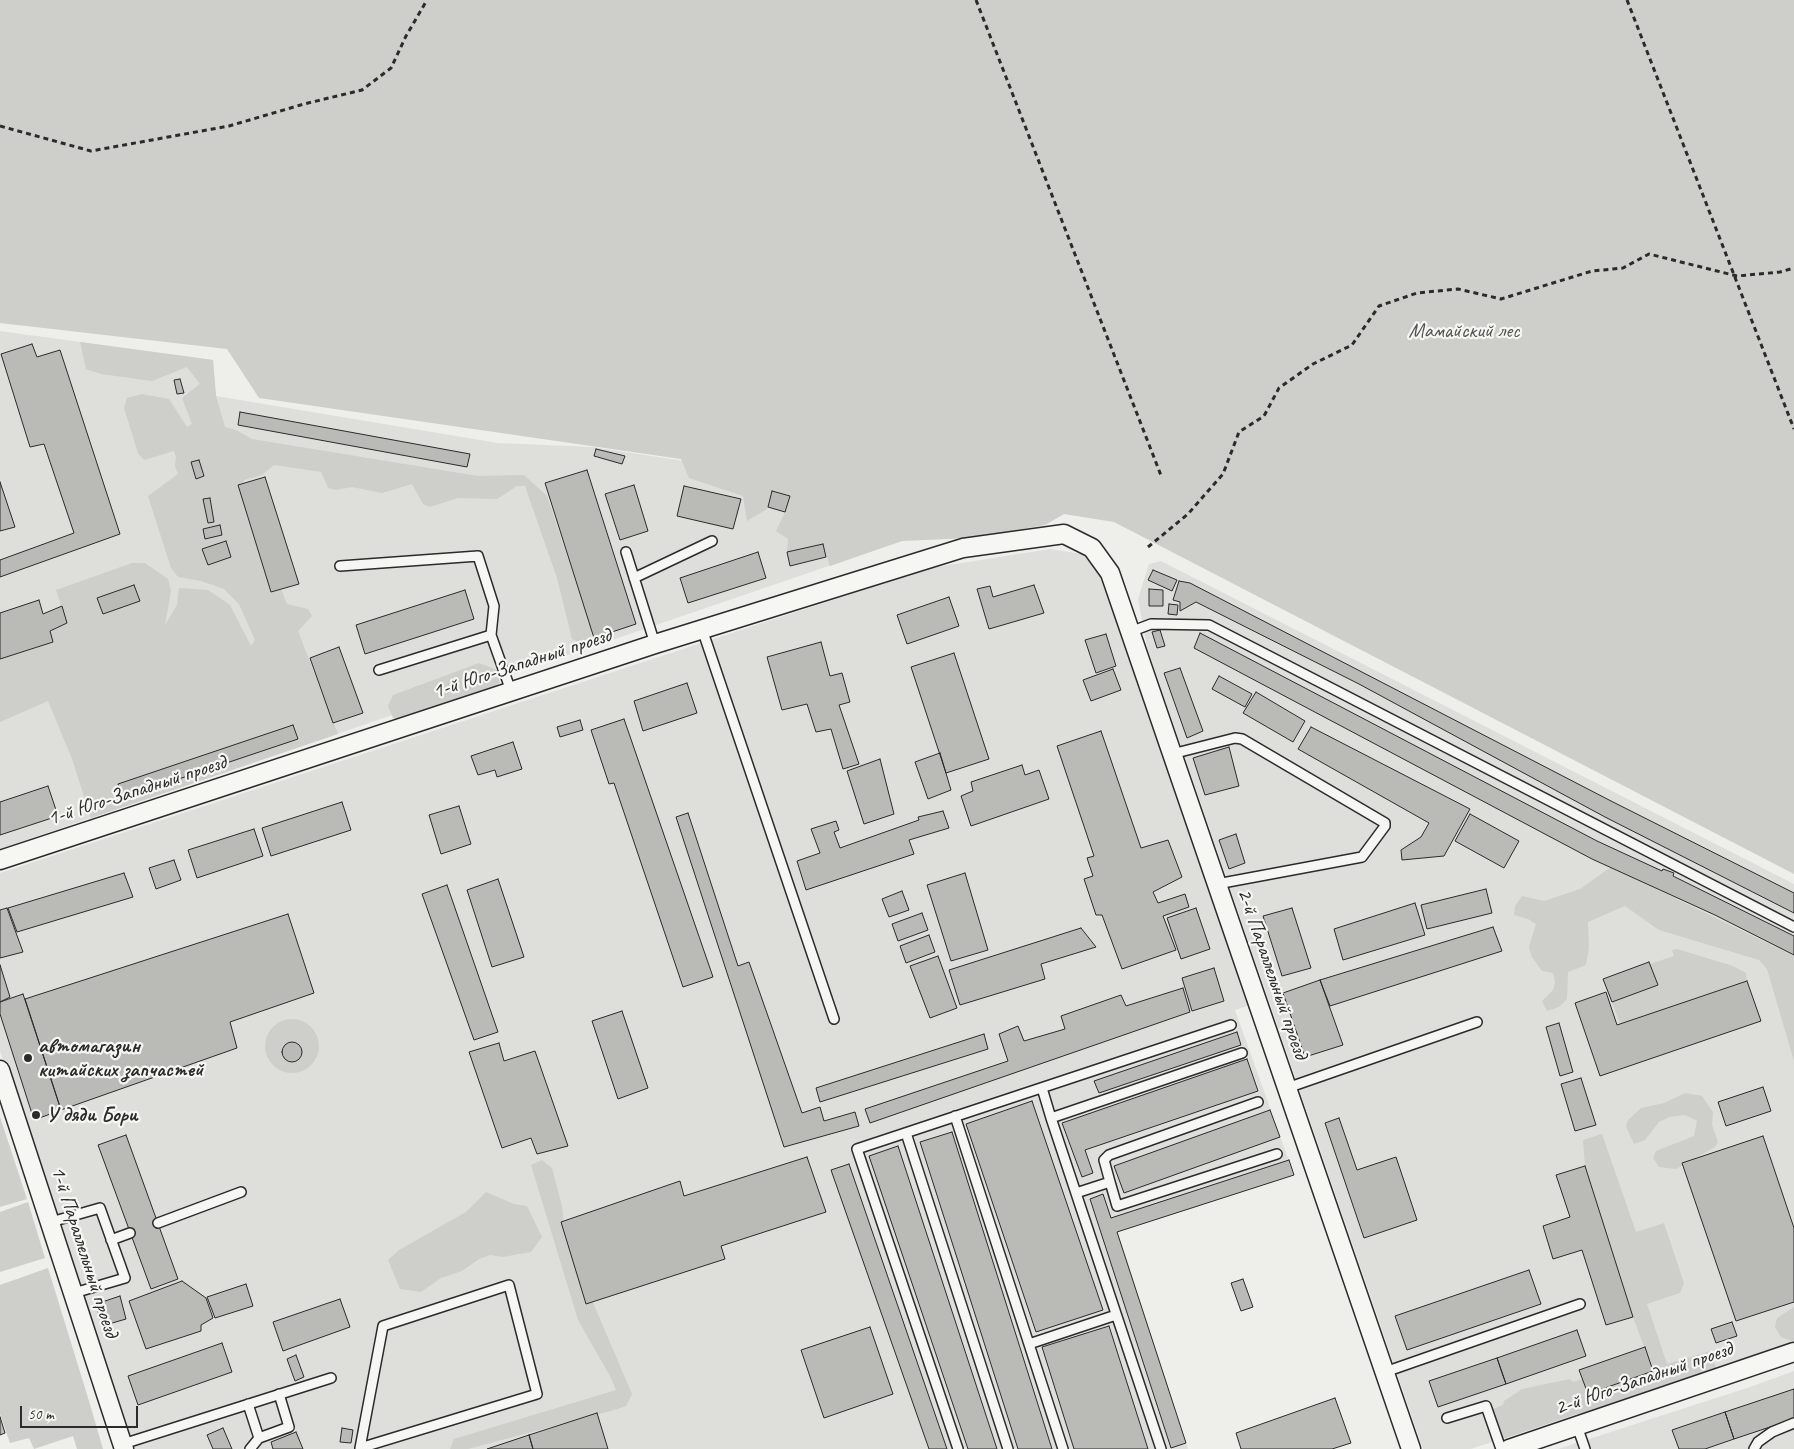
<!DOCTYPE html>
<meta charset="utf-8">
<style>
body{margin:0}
#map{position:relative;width:1794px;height:1449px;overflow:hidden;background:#eeeeea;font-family:Caveat,sans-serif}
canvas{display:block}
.scale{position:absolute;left:20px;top:1406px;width:118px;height:22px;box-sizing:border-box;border:2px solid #2b2b2b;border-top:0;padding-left:6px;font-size:15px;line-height:18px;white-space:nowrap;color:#2b2b2b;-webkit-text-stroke:4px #f6f6f2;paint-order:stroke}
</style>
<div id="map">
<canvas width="1794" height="1449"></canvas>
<div class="scale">50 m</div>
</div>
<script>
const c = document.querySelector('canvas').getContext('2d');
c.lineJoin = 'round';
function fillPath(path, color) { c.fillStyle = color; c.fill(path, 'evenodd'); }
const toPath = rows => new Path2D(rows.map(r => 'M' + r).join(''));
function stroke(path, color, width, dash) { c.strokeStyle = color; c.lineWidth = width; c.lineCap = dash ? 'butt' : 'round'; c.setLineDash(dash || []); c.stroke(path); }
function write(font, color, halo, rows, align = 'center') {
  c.font = font + ' Caveat,sans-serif'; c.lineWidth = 4.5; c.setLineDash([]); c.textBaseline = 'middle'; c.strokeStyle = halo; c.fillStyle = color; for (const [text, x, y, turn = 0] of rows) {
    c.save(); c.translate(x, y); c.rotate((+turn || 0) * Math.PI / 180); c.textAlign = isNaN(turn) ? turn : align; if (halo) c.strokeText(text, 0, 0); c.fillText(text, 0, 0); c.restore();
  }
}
const built = toPath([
 [0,331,213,360,216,396,498,443,592,447,883,491,902,541,0,849],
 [1050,549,1088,555,1100,572,1250,1005,1235,1010,1294,1175,1118,1232,1188,1449,132,1449,49,1191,0,1051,0,873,930,568],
 [1161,561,1794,884,1794,1342,1471,1449,1423,1449,1147,647,1138,599,1149,564],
 [1794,1371,1794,1449,1558,1449,1747,1388]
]);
const green = toPath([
 [0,0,1794,0,1794,874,1114,522,1064,514,1045,525,971,538,902,541,830,566,823,544,787,552,788,539,776,531,785,512,789,496,747,521,743,496,689,478,681,459,259,398,227,349,0,323],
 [80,342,213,360,216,396,225,427,236,430,252,439,478,476,524,475,547,496,592,630,589,646,572,639,557,578,525,486,517,486,497,499,458,498,430,507,423,504,412,484,382,493,352,487,336,490,328,488,321,472,274,465,262,475,244,480,241,496,271,592,281,589,287,604,308,609,312,616,298,631,338,734,91,818,72,759,48,701,0,722,0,659,53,642,50,631,67,623,56,590,132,563,145,563,168,579,171,591,165,625,177,605,179,588,208,590,230,605,251,646,255,640,239,604,224,589,201,581,178,577,171,568,148,496,178,474,175,466,176,457,174,451,144,460,138,453,124,408,127,398,142,394,169,399,187,427,192,424,182,398,200,384,187,367,152,381,101,374,86,369],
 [479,663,497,670,500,683,490,690,400,720,393,718,388,706,393,695],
 [1611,867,1794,956,1794,1061,1767,969,1759,960,1659,930,1625,906,1588,922,1589,948,1586,965,1568,972,1567,999,1559,1007,1547,1011,1542,1001,1553,990,1555,982,1553,973,1542,971,1532,957,1529,947,1536,924,1528,919,1514,915,1515,906,1522,896,1544,901,1580,889],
 [1677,949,1733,966,1746,973,1747,981,1620,1024,1612,1002,1657,985,1650,964,1674,956,1672,950],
 '265 1046a27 27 0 1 1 54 0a27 27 0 1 1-54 0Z',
 [1685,1093,1702,1096,1713,1112,1712,1125,1718,1142,1715,1147,1676,1169,1659,1167,1653,1158,1656,1151,1694,1136,1697,1121,1685,1115,1669,1117,1659,1122,1645,1140,1634,1144,1626,1126,1628,1120,1641,1108,1664,1103],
 [0,1117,27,1199,0,1207],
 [1602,1134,1636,1232,1664,1223,1684,1283,1680,1293,1647,1304,1667,1364,1710,1351,1716,1368,1674,1382,1674,1386,1601,1411,1577,1414,1503,1439,1493,1409,1503,1405,1504,1401,1522,1389,1570,1379,1573,1382,1583,1379,1587,1392,1590,1393,1653,1371,1633,1317,1585,1166,1583,1140],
 [542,1160,552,1168,562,1206,565,1237,632,1394,626,1406,614,1410,468,1449,450,1449,454,1439,616,1390,610,1376,578,1320,531,1165],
 [486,1192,514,1204,527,1206,542,1237,531,1252,503,1257,490,1255,479,1259,462,1271,441,1278,421,1292,400,1289,388,1260,399,1250,466,1212],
 [28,1202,45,1258,0,1272,0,1212],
 [48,1268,89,1401,103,1449,77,1449,73,1436,34,1449,29,1438,10,1443,0,1414,0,1285],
 [1794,1307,1794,1342,1781,1337,1775,1327,1777,1318]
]);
const building = toPath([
 [32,344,37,357,60,350,120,534,0,577,0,560,74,533,44,444,30,447,1,354,32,344],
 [180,379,184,393,177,394,174,380,180,379],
 [240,412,470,454,467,467,238,425,240,412],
 [596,449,625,456,622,464,594,456,596,449],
 [199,460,204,476,196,479,191,462,199,460],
 [587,470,636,624,594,638,545,483,587,470],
 [265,477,299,584,271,592,238,485,265,477],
 [0,482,15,527,0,531,0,482],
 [634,485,648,531,620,540,605,494,634,485],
 [684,486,741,499,733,529,677,516,684,486],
 [772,491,790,496,785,512,768,507,772,491],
 [210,498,214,522,208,523,203,499,210,498],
 [220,525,222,535,205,539,203,529,220,525],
 [226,541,231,557,208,565,202,549,226,541],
 [823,544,826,557,790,566,787,552,823,544],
 [758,552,766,578,688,603,680,578,758,552],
 [1153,570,1177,580,1172,591,1148,580,1153,570],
 [1179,581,1190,583,1611,801,1794,893,1794,913,1605,817,1359,684,1196,602,1180,611,1180,602,1173,600,1179,581],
 [134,585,140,601,103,614,97,598,134,585],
 [1034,585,1044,613,989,629,977,589,990,586,993,597,1034,585],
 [1149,589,1163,590,1163,606,1149,606,1149,589],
 [465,590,474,619,365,654,356,625,465,590],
 [949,597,959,626,907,644,897,615,949,597],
 [39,600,43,614,62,606,67,623,50,631,53,642,0,659,0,613,39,600],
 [1169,604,1178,605,1177,615,1168,614,1169,604],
 [1160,630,1165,646,1157,648,1152,632,1160,630],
 [1200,633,1597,841,1662,871,1663,869,1674,873,1673,876,1794,936,1794,955,1715,915,1592,859,1194,648,1200,633],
 [1106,634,1116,666,1096,673,1085,640,1106,634],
 [821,642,830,676,842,673,850,702,839,705,859,764,843,769,831,729,816,732,807,704,782,710,767,657,821,642],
 [339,647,363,713,333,723,310,658,339,647],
 [954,653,989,759,946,773,911,667,954,653],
 [1180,668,1203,731,1187,738,1164,673,1180,668],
 [1113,669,1121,690,1091,701,1083,680,1113,669],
 [1219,676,1252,694,1245,707,1212,689,1219,676],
 [687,683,697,713,643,731,634,701,687,683],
 [1256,692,1305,721,1293,742,1243,713,1256,692],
 [624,719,713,977,683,987,614,783,609,784,591,730,624,719],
 [580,720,583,730,560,737,557,727,580,720],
 [293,725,298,739,122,798,118,784,293,725],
 [1311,727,1470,809,1444,856,1402,860,1401,850,1421,837,1429,823,1298,749,1311,727],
 [1101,731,1141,848,1168,840,1182,877,1153,892,1158,903,1185,894,1189,907,1163,916,1176,950,1122,969,1102,915,1096,915,1084,879,1093,876,1087,858,1094,856,1057,746,1101,731],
 [513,742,522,769,497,777,495,770,478,775,471,756,513,742],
 [1229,747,1239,786,1205,795,1193,758,1229,747],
 [940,753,951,790,928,799,915,762,940,753],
 [880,759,894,814,864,824,847,771,880,759],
 [1022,765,1025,775,1039,770,1049,799,971,826,961,796,973,791,971,782,1022,765],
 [48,786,58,816,0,835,0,802,48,786],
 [342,802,351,830,271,856,262,828,342,802],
 [459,806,471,844,441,854,429,815,459,806],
 [943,811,949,828,909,840,914,854,806,890,797,861,820,853,811,829,836,821,839,830,834,832,840,848,919,820,918,817,943,811],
 [688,813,738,966,749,962,802,1113,820,1107,824,1121,855,1112,859,1126,784,1147,676,817,688,813],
 [1470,814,1519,841,1504,868,1455,841,1470,814],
 [254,829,263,856,197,878,188,850,254,829],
 [1236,834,1245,863,1229,869,1219,840,1236,834],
 [174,860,181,880,156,889,149,868,174,860],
 [124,873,133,897,17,932,8,908,124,873],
 [965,873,988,950,951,961,927,885,965,873],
 [498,879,524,957,492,967,467,890,498,879],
 [447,885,498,1032,474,1040,422,894,447,885],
 [1486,889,1492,913,1427,929,1421,905,1486,889],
 [902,891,909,910,889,917,882,899,902,891],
 [1415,903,1425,935,1343,960,1334,929,1415,903],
 [7,908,23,952,0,958,0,910,7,908],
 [1196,908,1210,949,1181,959,1167,918,1196,908],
 [1292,908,1311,968,1282,976,1263,916,1292,908],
 [922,913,928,930,898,941,892,924,922,913],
 [288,914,314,993,230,1022,237,1048,61,1110,25,999,288,914],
 [1493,927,1502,951,1330,1006,1320,980,1493,927],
 [1081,928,1096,947,1041,964,1045,979,960,1005,949,970,1081,928],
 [929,935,935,952,906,963,900,946,929,935],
 [938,956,957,1008,930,1018,910,966,938,956],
 [1649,962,1658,985,1612,1002,1603,979,1649,962],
 [0,965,10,997,0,1002,0,965],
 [1214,968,1224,1001,1192,1011,1182,978,1214,968],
 [1320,980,1343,1045,1305,1057,1283,993,1320,980],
 [1747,981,1761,1021,1600,1076,1575,1003,1606,992,1617,1025,1747,981],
 [1183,988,1190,1012,870,1123,865,1109,1008,1061,999,1034,1018,1026,1024,1041,1065,1029,1061,1016,1121,995,1126,1006,1183,988],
 [23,994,61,1110,34,1120,0,1014,0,1002,23,994],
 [622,1011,648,1088,618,1099,592,1021,622,1011],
 [1559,1023,1573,1072,1560,1076,1546,1027,1559,1023],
 [1237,1032,1241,1045,1099,1093,1094,1081,1237,1032],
 [984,1034,988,1049,820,1102,816,1088,984,1034],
 '282 1052a10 10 0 1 1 20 0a10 10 0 1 1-20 0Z',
 [499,1043,504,1061,535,1051,568,1146,537,1154,531,1138,502,1148,469,1052,499,1043],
 [1247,1059,1258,1091,1085,1150,1093,1173,1082,1177,1062,1123,1247,1059],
 [1581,1078,1596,1125,1575,1131,1561,1084,1581,1078],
 [1763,1087,1771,1111,1726,1126,1718,1102,1763,1087],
 [1032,1101,1103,1310,1036,1332,966,1124,1032,1101],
 [1270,1110,1280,1137,1124,1193,1114,1166,1270,1110],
 [1339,1118,1357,1170,1396,1157,1417,1220,1364,1238,1325,1123,1339,1118],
 [952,1132,1052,1449,1018,1449,920,1142,952,1132],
 [126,1135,178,1279,151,1289,98,1145,126,1135],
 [1763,1136,1794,1228,1794,1302,1736,1321,1682,1163,1763,1136],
 [898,1146,997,1449,968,1449,869,1156,898,1146],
 [807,1157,826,1212,721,1246,725,1259,586,1304,561,1222,680,1181,684,1196,807,1157],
 [1289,1160,1294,1175,1117,1232,1186,1443,1171,1448,1090,1199,1103,1194,1111,1218,1289,1160],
 [849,1164,947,1449,929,1449,831,1170,849,1164],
 [1585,1166,1633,1317,1606,1325,1582,1250,1553,1259,1543,1226,1570,1217,1556,1175,1585,1166],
 [1529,1270,1541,1304,1407,1350,1395,1316,1529,1270],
 [1243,1279,1253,1307,1241,1311,1231,1283,1243,1279],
 [182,1281,206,1298,213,1318,201,1325,201,1331,146,1349,129,1301,182,1281],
 [246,1284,253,1306,215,1318,207,1297,246,1284],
 [120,1296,126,1319,102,1326,96,1304,120,1296],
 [340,1299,350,1327,283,1351,273,1322,340,1299],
 [1732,1322,1737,1336,1716,1343,1711,1329,1732,1322],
 [1109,1326,1148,1449,1074,1449,1042,1347,1109,1326],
 [870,1327,893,1394,824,1418,801,1350,870,1327],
 [1577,1330,1586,1356,1506,1384,1497,1358,1577,1330],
 [222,1343,232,1372,138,1405,128,1376,222,1343],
 [1645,1347,1653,1371,1588,1394,1579,1370,1645,1347],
 [296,1355,304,1377,295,1381,287,1359,296,1355],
 [1497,1358,1506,1384,1438,1407,1429,1381,1497,1358],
 [1794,1389,1794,1419,1734,1439,1725,1412,1794,1389],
 [1335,1398,1351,1443,1332,1449,1241,1449,1236,1433,1335,1398],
 [1725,1412,1734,1439,1705,1449,1679,1449,1672,1430,1725,1412],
 [597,1413,608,1449,533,1449,529,1435,597,1413],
 [0,1417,5,1433,0,1435,0,1417],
 [223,1428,232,1449,213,1449,207,1435,223,1428],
 [342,1428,353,1430,351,1443,340,1442,342,1428],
 [296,1432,303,1449,273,1449,271,1442,296,1432],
 [529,1435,533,1449,487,1449,529,1435]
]);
const path = toPath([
 [976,0,1162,478],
 [1627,0,1794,429],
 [0,126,91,151,229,126,304,104,362,90,391,68,406,36,427,0],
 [1148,547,1188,514,1223,474,1239,432,1264,416,1279,388,1313,364,1352,345,1379,306,1417,293,1458,289,1501,299,1592,271,1623,268,1649,254,1737,276,1780,272,1794,268]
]);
const lane = toPath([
 [626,552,655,644],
 [340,566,478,556,494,606,491,635],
 [634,578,712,541],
 [702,629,834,1019],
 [1130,632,1151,624,1209,625,1794,927],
 [379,670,491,635,511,691],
 [1172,754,1235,738,1242,739,1385,823,1385,826,1362,857,1217,884],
 [1042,1088,1051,1118,1242,1053],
 [1287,1088,1477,1022],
 [955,1116,1063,1449],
 [1051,1118,1161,1449],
 [906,1133,1008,1449],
 [1110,1182,1104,1160,1109,1155,1258,1102],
 [1076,1193,1110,1182,1117,1206,1277,1154],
 [51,1222,100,1208,125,1278,74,1293],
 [158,1223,241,1192],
 [111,1240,130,1233],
 [1029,1344,1116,1315],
 [1385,1372,1580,1304],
 [248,1404,259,1438],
 [1447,1418,1486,1406,1501,1449],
 [1577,1426,1585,1449],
 [123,1444,331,1378],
 [250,1449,259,1438,289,1427,279,1394],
 [360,1449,360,1448,383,1326,509,1285,537,1394,360,1448],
 [958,1449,857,1149,1231,1025],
 [1754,1449,1758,1442,1772,1432,1794,1423]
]);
const street = toPath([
 [0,860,655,644,963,548,1064,534,1092,548,1110,573,1411,1449],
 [0,1070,124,1449],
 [1509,1449,1794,1352]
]);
const markers = [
 [28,1058,5,"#2b2b2b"],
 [36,1115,5,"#2b2b2b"]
];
const parkNames = [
 ["Мамайский лес",1464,331]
];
const streetNames = [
 ["1-й Юго-Западный проезд",522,664,-18],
 ["1-й Юго-Западный проезд",137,791,-18],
 ["2-й Параллельный проезд",1272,974,71],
 ["1-й Параллельный проезд",84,1252,72],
 ["2-й Юго-Западный проезд",1644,1379,-19]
];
const poiNames = [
 ["автомагазин",38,1046],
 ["китайских запчастей",38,1070],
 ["У дяди Бори",46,1115]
];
fillPath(built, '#dededb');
fillPath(green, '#cececa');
fillPath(building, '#babab7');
stroke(building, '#2b2b2b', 1);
stroke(lane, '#2b2b2b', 12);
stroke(street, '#2b2b2b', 21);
stroke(path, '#2b2b2b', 3, [5, 4]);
stroke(lane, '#f6f6f2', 9);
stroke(street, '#f6f6f2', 18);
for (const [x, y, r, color] of markers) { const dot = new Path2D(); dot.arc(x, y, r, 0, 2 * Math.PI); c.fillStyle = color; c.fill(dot); stroke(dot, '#f6f6f2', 2); }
write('21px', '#545453', '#f6f6f2', parkNames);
write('21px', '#2b2b2b', '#f6f6f2', streetNames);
write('bold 21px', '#2b2b2b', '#f6f6f2', poiNames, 'left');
</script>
